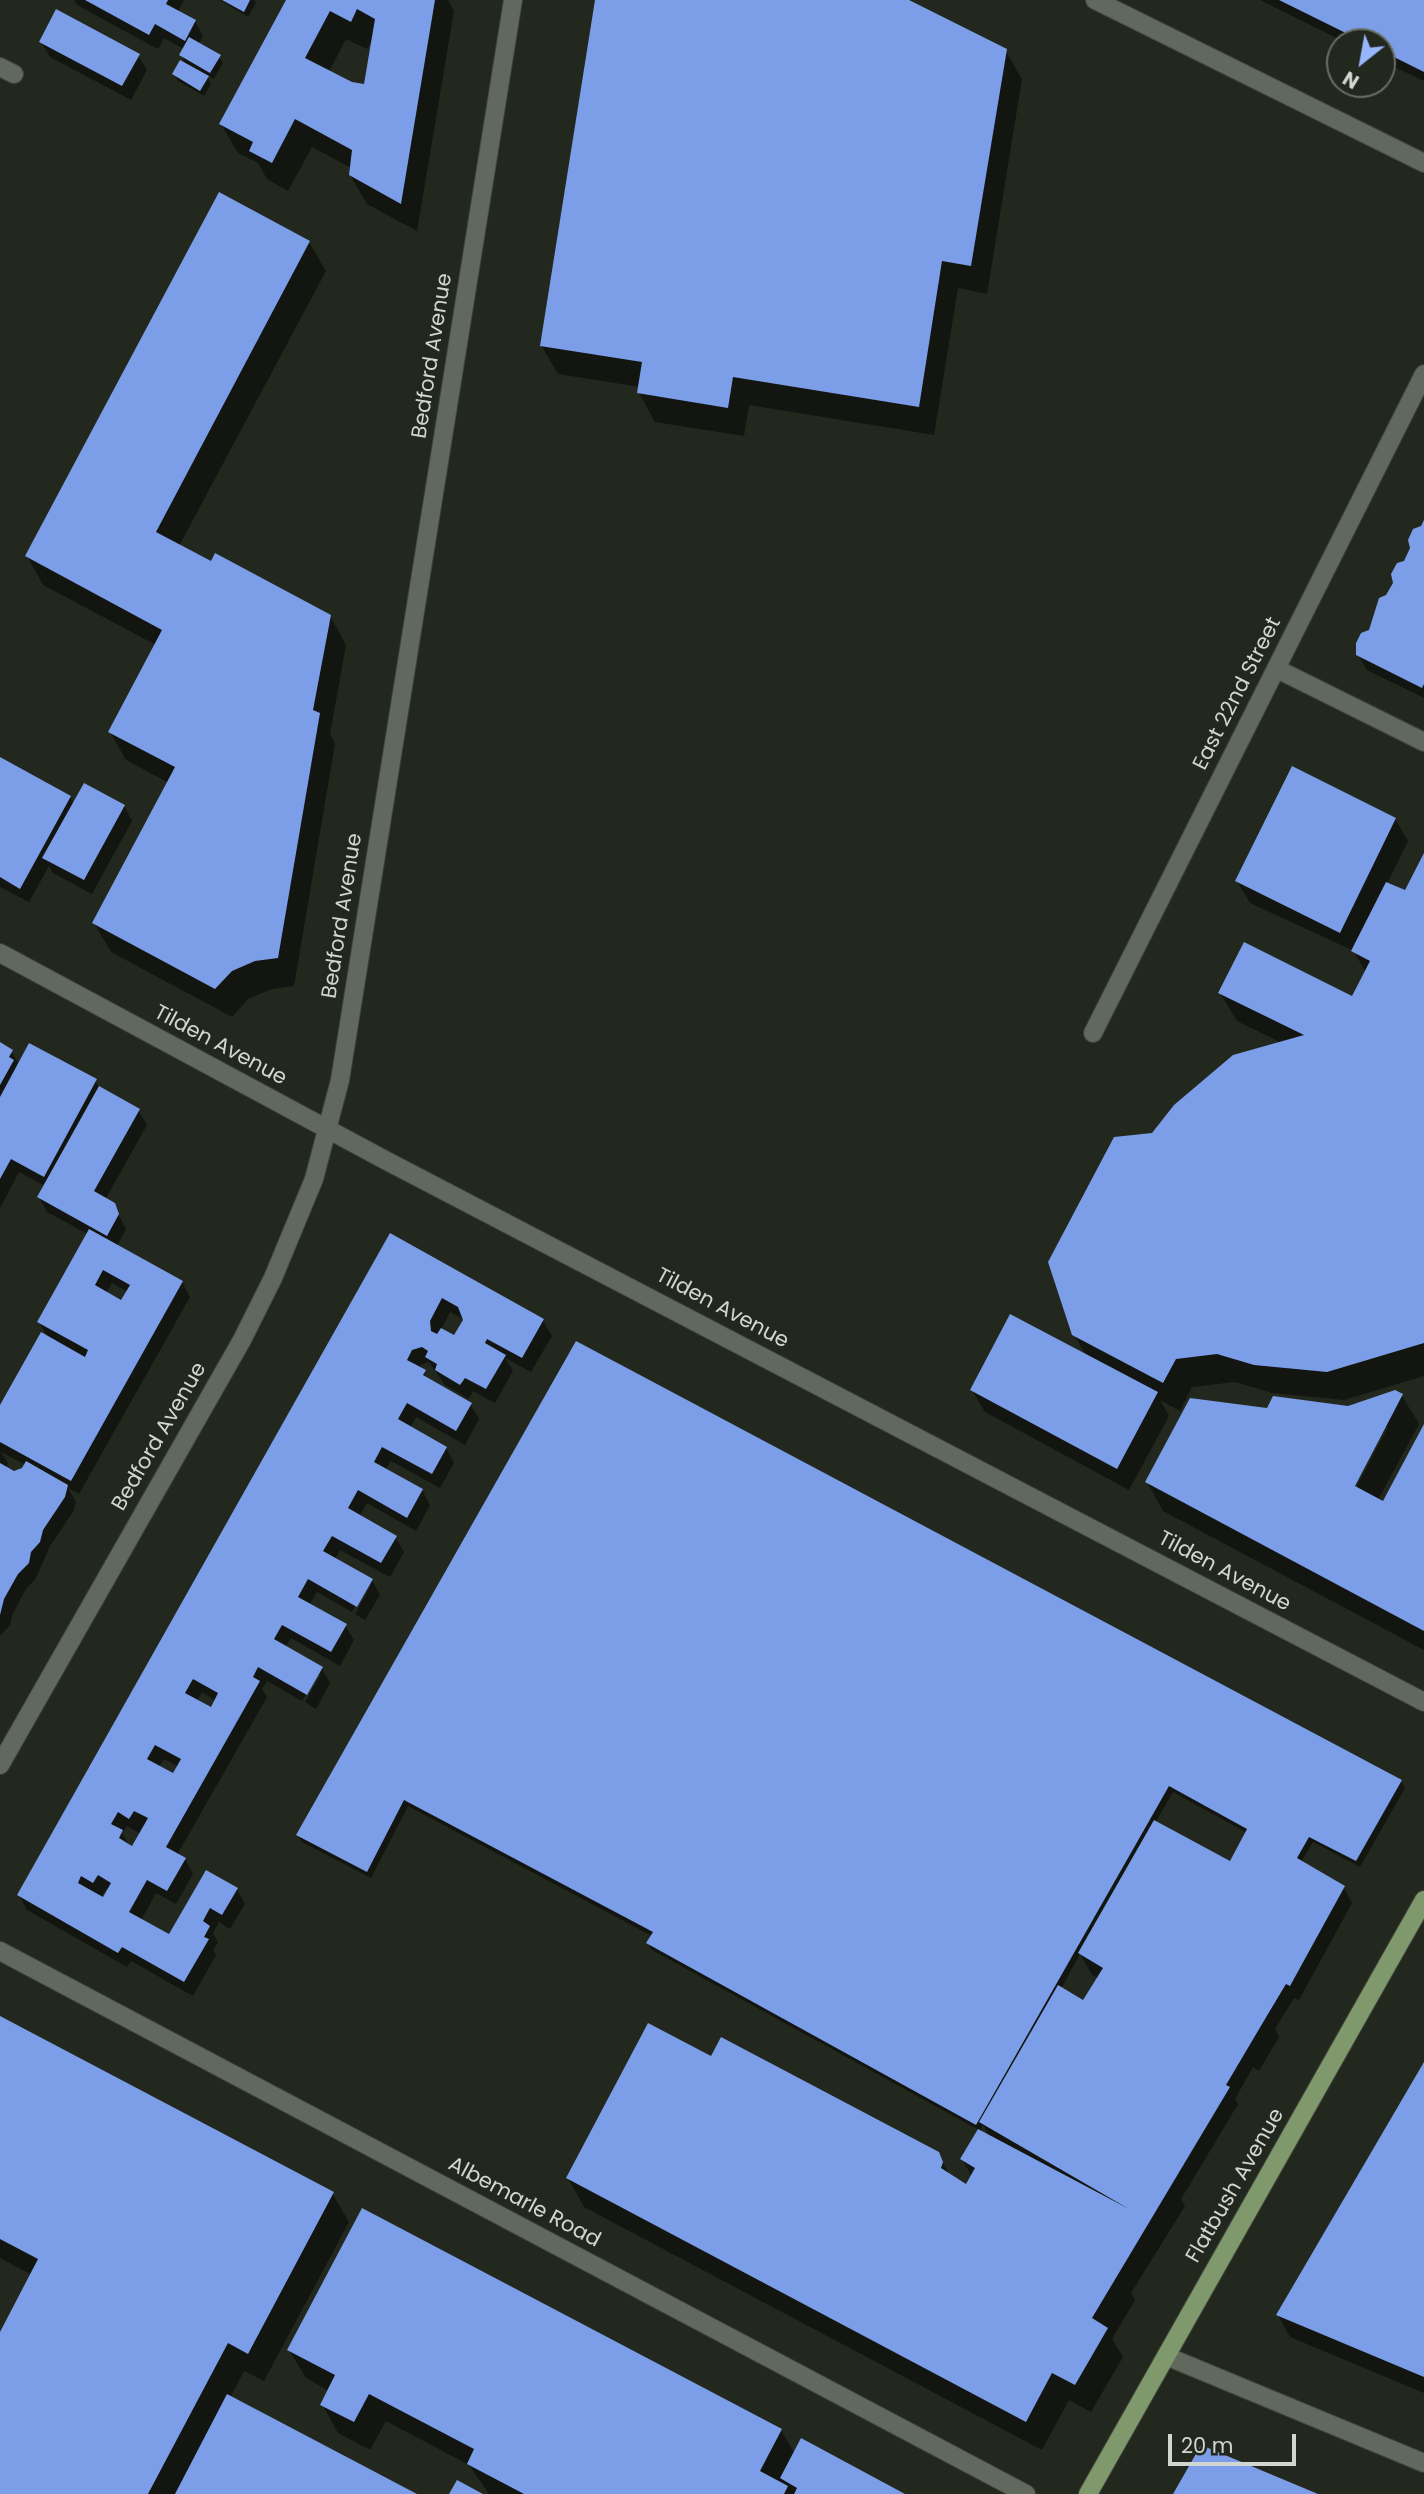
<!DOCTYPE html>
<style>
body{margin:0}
#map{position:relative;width:1424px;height:2494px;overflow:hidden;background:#22281e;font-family:Poppins,sans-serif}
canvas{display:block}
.north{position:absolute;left:1326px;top:28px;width:70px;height:70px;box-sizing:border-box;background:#22281e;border:2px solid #686e65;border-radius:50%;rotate:211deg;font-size:19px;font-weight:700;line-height:28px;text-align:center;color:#d2d6d0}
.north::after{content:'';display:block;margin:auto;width:24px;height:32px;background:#97b6fd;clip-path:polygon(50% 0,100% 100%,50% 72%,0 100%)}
.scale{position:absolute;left:1168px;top:2434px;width:128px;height:32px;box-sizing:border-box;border:4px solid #d2d6d0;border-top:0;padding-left:9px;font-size:21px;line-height:24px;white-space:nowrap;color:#d2d6d0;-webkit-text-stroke:5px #22281e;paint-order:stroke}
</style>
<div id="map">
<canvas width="1424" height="2494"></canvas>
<div class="north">N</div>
<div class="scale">20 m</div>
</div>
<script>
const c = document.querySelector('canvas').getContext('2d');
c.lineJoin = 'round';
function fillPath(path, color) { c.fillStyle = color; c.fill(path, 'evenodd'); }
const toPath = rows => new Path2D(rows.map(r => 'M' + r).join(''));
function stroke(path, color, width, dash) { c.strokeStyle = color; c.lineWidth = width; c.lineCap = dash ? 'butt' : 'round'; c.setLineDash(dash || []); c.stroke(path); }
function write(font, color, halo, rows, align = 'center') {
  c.font = font + ' Poppins,sans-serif'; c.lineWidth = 7; c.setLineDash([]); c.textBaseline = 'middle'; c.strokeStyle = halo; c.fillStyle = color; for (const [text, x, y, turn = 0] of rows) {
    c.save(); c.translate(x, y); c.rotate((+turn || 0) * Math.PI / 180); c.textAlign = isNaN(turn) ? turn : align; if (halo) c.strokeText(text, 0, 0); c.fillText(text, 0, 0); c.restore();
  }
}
const shadow = toPath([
 [74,0,184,0,178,12,195,21,203,36,199,44,219,56,223,63,214,79,206,74,211,84,204,96,178,81,174,74,187,66,181,55,184,49,164,38,158,49,77,5],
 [220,0,254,0,256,3,248,17],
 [288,0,448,0,454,11,417,231,367,204,350,175,351,168,312,147,288,191,267,179,258,163,238,153,221,124],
 [373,38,365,86,352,84,329,72,346,39,367,49],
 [597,0,905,0,1005,50,1022,79,987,294,958,288,934,435,749,405,744,436,655,422,639,393,640,387,558,374,541,345],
 [1260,0,1424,0,1424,81,1382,61,1382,42,1345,42],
 [41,42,138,55,147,70,131,100,50,57],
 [309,242,326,271,179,546,330,616,346,645,330,734,335,744,294,986,272,989,248,999,232,1017,111,952,94,923,169,783,126,760,110,732,156,645,43,585,27,556],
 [1424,524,1424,698,1367,670,1358,655],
 [0,759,70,797,74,804,124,806,132,821,92,894,53,873,49,866,29,902,0,887],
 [1395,819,1408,841,1387,884,1406,893,1424,856,1424,1376,1344,1400,1272,1393,1235,1382,1192,1387,1180,1411,1160,1400,1169,1416,1129,1490,985,1412,972,1390,1087,1357,1074,1334,1153,1134,1282,1043,1237,1021,1220,993,1353,998,1366,973,1354,951,1250,903,1237,881],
 [0,1044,11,1051,19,1064,95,1080,100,1089,138,1110,147,1125,105,1200,113,1204,126,1229,117,1246,182,1282,190,1297,79,1494,68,1488,76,1502,73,1512,50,1546,36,1578,26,1589,12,1615,10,1625,0,1636,0,1409,49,1339,39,1322,88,1234,47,1212,39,1197,45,1186,19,1172,0,1208],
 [112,1283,128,1292,122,1302,106,1293],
 [1,1452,26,1465,24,1469,13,1473,6,1468,8,1463],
 [391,1235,543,1321,552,1336,531,1372,505,1358,513,1371,495,1403,473,1391,469,1399,445,1385,429,1362,421,1365,419,1368,431,1382,470,1404,479,1419,465,1445,416,1417,410,1428,446,1448,454,1463,440,1488,391,1461,385,1470,422,1490,430,1505,416,1531,367,1503,359,1517,395,1537,404,1552,390,1577,340,1550,335,1559,372,1580,380,1595,365,1620,355,1614,371,1585,367,1585,352,1612,317,1592,309,1605,345,1626,354,1640,340,1666,291,1638,285,1648,322,1669,330,1683,316,1709,305,1702,321,1674,317,1674,302,1701,267,1681,262,1689,267,1697,177,1855,185,1859,193,1874,176,1904,156,1893,141,1920,170,1937,237,1889,245,1904,230,1929,219,1922,213,1933,218,1942,213,1950,216,1955,193,1996,131,1961,127,1967,27,1910,19,1895],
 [450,1312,465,1320,455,1337,441,1330],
 [202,1692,216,1701,211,1710,197,1701],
 [164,1759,179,1767,174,1776,159,1767],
 [127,1826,141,1834,132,1850,122,1833],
 [107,1888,109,1890,104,1900,101,1897],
 [577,1343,1401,1781,1405,1788,1360,1867,1313,1842,1301,1862,1344,1888,1352,1903,1299,2000,1294,1998,1275,2029,1279,2037,1259,2071,1253,2067,1235,2099,1238,2104,1181,2199,1185,2206,1131,2293,1135,2300,1112,2339,1123,2357,1091,2412,1069,2400,1042,2450,584,2207,568,2178,937,2154,950,2175,968,2185,972,2177,962,2159,979,2130,652,1950,648,1943,652,1936,408,1806,371,1878,302,1842,298,1835],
 [1173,1792,1247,1833,1230,1863,1155,1823],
 [1080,1954,1092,1975,1098,1978,1084,2002,1061,1989],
 [983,2125,990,2137,980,2131],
 [1395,1392,1402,1396,1419,1424,1378,1500,1384,1503,1424,1428,1424,1650,1163,1511,1147,1482,1268,1409,1348,1407],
 [1384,1427,1388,1427,1352,1495,1349,1493],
 [0,2018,332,2193,349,2222,264,2381,244,2371,230,2398,414,2494,0,2494,0,2336,32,2275,0,2258],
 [1424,2065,1424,2393,1290,2337,1278,2315],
 [289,2350,781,2430,795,2454,901,2494,489,2494,469,2465,386,2421,370,2450,338,2433,322,2404,329,2391,306,2378]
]);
const building = toPath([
 [85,0,168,0,166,4,196,20,185,41,155,24,149,35],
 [222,0,250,0,244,12],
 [286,0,435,0,401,204,349,175,352,150,295,119,272,163,249,151,253,142,219,124],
 [357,9,375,19,364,84,352,82,305,58,330,11,351,22],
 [595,0,909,0,1007,49,971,266,942,261,919,407,733,377,728,408,637,393,642,362,540,346],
 [1279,0,1424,0,1424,72,1382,51,1382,42,1364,42],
 [56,9,140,54,122,86,39,42],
 [189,37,221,55,210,73,179,55],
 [180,60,209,76,200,91,172,74],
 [219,192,310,241,156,532,211,561,215,553,331,615,313,710,320,713,278,958,255,961,232,971,215,989,92,923,175,767,108,732,162,630,25,556],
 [1424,520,1424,684,1422,688,1356,655,1356,643,1361,633,1369,630,1379,598,1386,595,1393,583,1391,574,1397,563,1404,561,1410,548,1408,540,1413,529,1421,526],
 [0,757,71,796,20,889,0,877],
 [1292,766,1396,818,1340,933,1235,881],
 [84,783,125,805,84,880,42,858],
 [1424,853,1424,1343,1327,1372,1254,1365,1217,1354,1176,1359,1163,1383,1072,1335,1048,1262,1114,1137,1152,1133,1174,1105,1233,1055,1304,1035,1218,993,1244,942,1352,996,1370,961,1351,951,1386,882,1405,890],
 [0,1042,13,1050,9,1057,14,1060,0,1085],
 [29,1043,97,1079,44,1177,11,1159,0,1179,0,1097],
 [99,1086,140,1109,94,1191,115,1203,119,1214,107,1236,37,1197],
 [89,1229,183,1281,71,1481,0,1442,0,1405,41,1332,85,1357,88,1350,37,1322],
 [103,1270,130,1285,121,1300,95,1285],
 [390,1233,544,1319,522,1358,487,1339,485,1343,506,1355,486,1389,465,1378,460,1385,435,1370,437,1364,425,1357,428,1351,422,1347,412,1350,407,1360,426,1370,423,1375,472,1403,456,1431,407,1403,398,1419,447,1447,432,1474,382,1447,374,1462,423,1489,407,1518,358,1490,348,1508,397,1536,381,1563,332,1536,323,1551,373,1579,357,1607,308,1579,298,1597,347,1624,331,1652,282,1625,274,1639,323,1667,307,1695,258,1667,253,1677,260,1681,166,1847,186,1858,167,1891,147,1880,129,1912,169,1934,206,1870,238,1888,222,1915,210,1908,203,1921,210,1926,204,1937,209,1939,184,1982,122,1947,118,1953,17,1895],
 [442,1298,458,1307,463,1320,454,1335,441,1328,437,1334,431,1331,430,1321],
 [193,1679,218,1693,211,1707,185,1693],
 [155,1745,181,1759,173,1773,147,1759],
 [134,1811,148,1818,132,1846,119,1838,123,1830,111,1824,118,1812,129,1819],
 [98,1875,111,1883,103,1897,78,1883,81,1876,93,1883],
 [1010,1314,1158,1392,1117,1469,970,1390],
 [576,1341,1402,1780,1356,1861,1309,1837,1297,1858,1345,1886,1290,1986,1286,1984,1268,2014,1226,2085,1230,2087,1092,2318,1108,2328,1075,2385,1052,2373,1026,2422,566,2178,648,2023,711,2056,721,2037,939,2152,943,2162,941,2168,966,2184,975,2168,960,2159,978,2129,1129,2209,979,2122,1058,1985,1083,2000,1103,1968,1078,1953,1154,1820,1230,1861,1247,1829,1169,1786,976,2125,646,1943,653,1932,404,1800,367,1872,296,1835],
 [1395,1390,1403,1394,1355,1486,1383,1501,1424,1424,1424,1631,1145,1482,1190,1398,1267,1408,1273,1396,1348,1406],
 [26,1461,68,1485,65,1497,43,1530,40,1542,31,1552,29,1563,18,1574,4,1599,0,1615,0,1463,14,1471,22,1468],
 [0,2016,334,2192,248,2354,228,2343,148,2494,0,2494,0,2332,38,2259,0,2239],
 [1424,2062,1424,2377,1276,2315],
 [362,2208,782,2429,760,2471,788,2486,784,2494,524,2494,467,2464,474,2449,369,2394,354,2422,320,2405,335,2375,287,2350],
 [227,2394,417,2494,175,2494],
 [801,2438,905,2494,794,2494,797,2488,780,2478],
 [1201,2445,1318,2494,1173,2494],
 [457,2480,483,2494,449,2494]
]);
const minor = toPath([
 [1095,0,1424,163],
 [0,67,14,74],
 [1277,669,1424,742],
 [0,953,385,1160,1424,1702],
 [1093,1033,1424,374],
 [0,1765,242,1340,273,1278,314,1179,340,1080,513,0],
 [0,1951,1026,2494],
 [1166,2356,1424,2463]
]);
const major = toPath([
 [1088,2494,1424,1900]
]);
const streetNames = [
 ["Bedford Avenue",433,356,-81],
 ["East 22nd Street",1238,694,-63],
 ["Bedford Avenue",343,916,-81],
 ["Tilden Avenue",220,1046,28],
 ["Tilden Avenue",722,1309,28],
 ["Bedford Avenue",160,1437,-60],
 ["Tilden Avenue",1224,1572,28],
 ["Flatbush Avenue",1236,2186,-60],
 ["Albemarle Road",524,2203,28]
];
fillPath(shadow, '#0007');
fillPath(building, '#7c9de8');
stroke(minor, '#3f433c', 20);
stroke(major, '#3f433c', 20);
stroke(minor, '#61685d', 18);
stroke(major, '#7f986c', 18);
write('21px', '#d2d6d0', '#22281e', streetNames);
</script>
